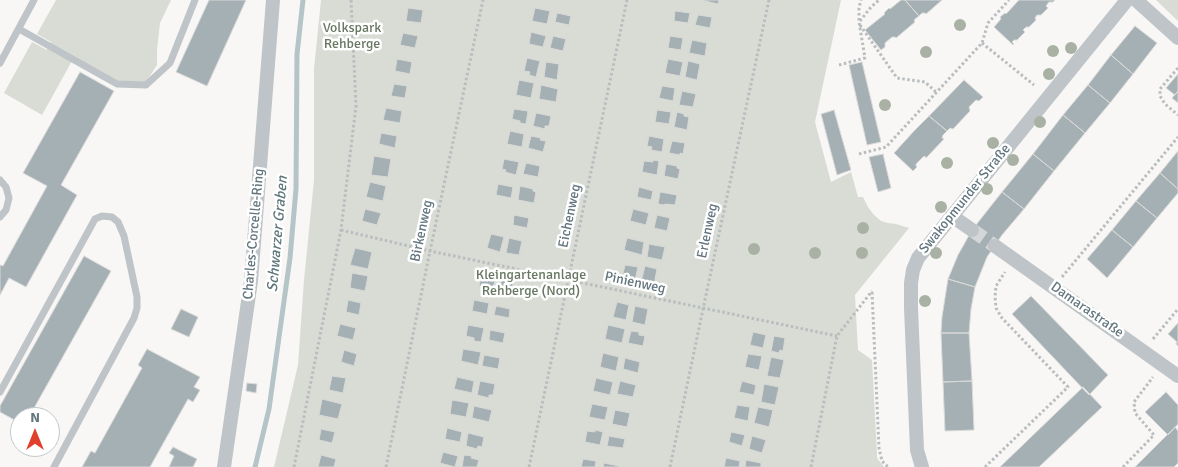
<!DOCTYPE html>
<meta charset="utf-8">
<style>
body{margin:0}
#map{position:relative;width:1178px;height:467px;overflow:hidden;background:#f8f7f5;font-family:Signika,sans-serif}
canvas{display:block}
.north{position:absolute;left:10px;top:407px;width:50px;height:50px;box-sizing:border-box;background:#fff;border:1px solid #c1c8cc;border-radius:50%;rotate:0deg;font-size:14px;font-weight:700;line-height:20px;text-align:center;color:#63767f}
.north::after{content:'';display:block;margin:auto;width:18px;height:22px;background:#e0412c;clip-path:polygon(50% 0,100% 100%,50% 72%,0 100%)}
</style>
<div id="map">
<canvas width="1178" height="467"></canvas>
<div class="north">N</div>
</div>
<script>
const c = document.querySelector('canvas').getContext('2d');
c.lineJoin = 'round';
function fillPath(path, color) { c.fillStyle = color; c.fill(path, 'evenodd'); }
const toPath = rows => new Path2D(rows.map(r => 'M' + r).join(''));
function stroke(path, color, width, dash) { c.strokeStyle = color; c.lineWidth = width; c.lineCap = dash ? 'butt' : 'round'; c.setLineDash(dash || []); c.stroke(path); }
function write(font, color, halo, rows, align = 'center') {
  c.font = font + ' Signika,sans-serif'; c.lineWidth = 5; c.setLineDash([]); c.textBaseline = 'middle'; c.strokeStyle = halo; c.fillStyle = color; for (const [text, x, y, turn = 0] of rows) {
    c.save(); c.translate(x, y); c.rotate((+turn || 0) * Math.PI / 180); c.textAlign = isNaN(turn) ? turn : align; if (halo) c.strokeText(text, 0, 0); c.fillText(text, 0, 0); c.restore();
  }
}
const green = toPath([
 [56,0,171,0,160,23,157,50,157,65,146,82,119,82,51,44,51,42,37,34],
 [321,0,841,0,815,122,831,182,851,172,858,197,863,197,868,207,874,215,881,221,888,223,896,224,909,228,855,295,858,350,872,360,877,454,877,458,884,467,274,467,298,365,304,280,314,180,314,69],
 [1156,0,1178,0,1178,21],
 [32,42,47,50,48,48,72,61,42,115,4,93]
]);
const stream = toPath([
 [255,467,269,409,290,258,296,189,297,54,303,0]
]);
const building = toPath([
 [209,0,246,0,207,86,176,72,209,0],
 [701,0,719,0,718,4,701,0],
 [901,0,905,0,919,16,915,19,914,21,915,22,896,38,895,37,892,37,885,43,885,47,881,50,865,30,885,14,884,13,889,8,890,9,901,0],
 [905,0,942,0,926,14,925,13,922,13,919,16,905,0],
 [1019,0,1055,0,1053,2,1049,2,1046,6,1048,8,1041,15,1037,15,1035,18,1036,20,1029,27,1026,27,1023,30,1025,32,1017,40,1014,40,1012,42,1014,44,1013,45,994,27,1001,19,1000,17,1005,13,1006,14,1019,0],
 [408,8,423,10,421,23,406,21,408,8],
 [535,8,550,11,547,24,532,21,535,8],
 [675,11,690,13,688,23,674,21,675,11],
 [557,13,571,16,569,25,555,22,557,13],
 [698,15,712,17,710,28,695,25,698,15],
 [1135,26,1157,43,1133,74,1111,55,1135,26],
 [531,32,546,36,543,47,529,44,531,32],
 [403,33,418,36,415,48,400,45,403,33],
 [553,36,566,39,563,51,550,48,553,36],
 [670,36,683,38,681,50,668,48,670,36],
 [692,40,707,43,705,56,689,53,692,40],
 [1111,55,1133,74,1110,103,1088,85,1111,55],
 [527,58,540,61,536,77,529,75,530,72,524,71,527,58],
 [397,59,412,62,410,74,395,71,397,59],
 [668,59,683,62,680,76,665,73,668,59],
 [688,61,700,64,697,80,685,77,688,61],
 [546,62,559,64,557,80,544,77,546,62],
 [862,62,881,142,867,145,849,65,862,62],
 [80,72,114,91,61,185,77,195,26,287,9,278,0,295,0,265,3,266,47,186,23,173,80,72],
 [1178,74,1178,91,1175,95,1166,88,1178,74],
 [519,80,534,83,531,98,516,95,519,80],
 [964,80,983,97,979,101,976,100,969,107,970,111,953,129,950,128,947,131,929,116,964,80],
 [394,84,407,86,405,98,391,96,394,84],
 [541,85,558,89,556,102,539,99,541,85],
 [1088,85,1110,103,1085,133,1063,115,1088,85],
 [662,86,675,88,673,101,659,98,662,86],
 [682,91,696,94,693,107,679,105,682,91],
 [1178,91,1178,103,1172,98,1178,91],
 [386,108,402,111,400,123,383,120,386,108],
 [514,109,528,111,526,124,520,123,520,121,512,119,514,109],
 [657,110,671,112,669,124,655,122,657,110],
 [834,110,851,170,837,175,821,114,834,110],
 [677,112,684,114,684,116,689,117,687,130,674,127,677,112],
 [536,113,551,116,549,126,545,126,545,129,533,126,536,113],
 [1063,115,1085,133,1054,171,1033,154,1063,115],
 [929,116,947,131,943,135,942,138,944,139,926,158,925,156,923,157,916,164,916,166,917,167,913,171,894,153,914,131,929,116],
 [510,131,524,134,522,147,507,144,510,131],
 [381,133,397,136,395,148,379,144,381,133],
 [531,136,541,138,540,140,546,141,543,152,528,148,531,136],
 [649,136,664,139,662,152,651,150,652,147,647,146,649,136],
 [672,141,685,143,683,154,680,153,680,155,669,153,672,141],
 [1178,151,1178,189,1160,173,1178,151],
 [883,154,891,188,878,192,869,157,883,154],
 [1033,154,1054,171,1024,209,1002,192,1033,154],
 [374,156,391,159,388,177,371,175,374,156],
 [504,159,519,162,516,175,505,172,506,170,502,169,504,159],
 [653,160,659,161,657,175,642,172,644,161,653,162,653,160],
 [526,163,540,166,538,177,523,174,526,163],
 [666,164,677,166,677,168,680,169,678,179,664,176,666,164],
 [1160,173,1178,189,1178,193,1157,218,1136,201,1160,173],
 [370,182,386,186,383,201,366,197,370,182],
 [498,184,513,187,511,198,496,195,498,184],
 [520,186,533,189,533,191,536,192,534,203,518,200,520,186],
 [639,187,653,191,651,200,637,197,639,187],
 [660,192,677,195,675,205,665,204,664,205,658,204,660,192],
 [1002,192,1024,209,1002,235,987,257,975,287,948,279,958,255,972,230,1002,192],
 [1136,201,1157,218,1133,247,1112,230,1136,201],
 [365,209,381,213,377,225,362,221,365,209],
 [633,209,649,213,646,225,630,221,633,209],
 [514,215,529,218,527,228,513,225,514,215],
 [657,215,670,218,667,231,654,228,657,215],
 [1112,230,1133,247,1107,278,1087,259,1112,230],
 [491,234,504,237,500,252,487,248,491,234],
 [509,238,522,241,519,255,506,253,509,238],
 [627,238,644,242,642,255,624,250,627,238],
 [649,244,665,247,662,260,647,257,649,244],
 [355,248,372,252,368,269,350,265,355,248],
 [84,256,111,271,29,417,20,417,20,423,0,412,0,406,84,256],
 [625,265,638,267,635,281,622,278,625,265],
 [645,266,657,269,654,285,641,282,645,266],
 [352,273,368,276,365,291,350,288,352,273],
 [482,274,496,276,492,292,485,291,486,288,479,286,482,274],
 [502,278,514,280,511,292,499,290,502,278],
 [948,279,975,287,971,309,969,333,941,333,942,317,948,279],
 [1031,296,1108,375,1089,395,1012,314,1031,296],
 [348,300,361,303,359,315,346,312,348,300],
 [474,300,489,303,487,314,472,311,474,300],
 [617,302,629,305,626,320,613,317,617,302],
 [496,306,510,309,509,318,494,315,496,306],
 [635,306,648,309,645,325,632,322,635,306],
 [181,309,198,317,189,337,171,329,181,309],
 [1178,323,1178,346,1176,344,1177,342,1168,334,1178,323],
 [340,324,356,328,353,340,337,336,340,324],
 [468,325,484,328,481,342,474,341,474,338,466,336,468,325],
 [608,325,625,329,622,343,605,339,608,325],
 [490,330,505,333,503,343,489,340,490,330],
 [631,331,639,332,639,335,645,336,643,346,628,343,631,331],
 [753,332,766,335,763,348,750,345,753,332],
 [941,333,969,333,972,381,943,382,941,333],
 [774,336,785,338,783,351,780,350,779,353,771,351,774,336],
 [147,349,200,377,194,387,200,390,193,402,188,399,150,467,82,467,91,451,95,453,142,368,138,365,147,349],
 [463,349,481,352,478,365,461,361,463,349],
 [344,350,357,354,354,366,341,362,344,350],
 [603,353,619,357,616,371,600,367,603,353],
 [748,354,762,356,759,370,745,367,748,354],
 [484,355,500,358,498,369,482,366,484,355],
 [771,357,784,360,780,378,767,376,771,357],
 [625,358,640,362,638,373,623,369,625,358],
 [332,376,346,378,343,393,329,390,332,376],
 [457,377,474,381,472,393,454,389,457,377],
 [596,378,613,382,610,395,593,391,596,378],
 [480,381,495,384,493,395,489,395,489,398,477,395,480,381],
 [620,381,636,385,633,397,617,394,620,381],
 [742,381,756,385,754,395,739,392,742,381],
 [972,381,974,430,945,431,943,382,972,381],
 [247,383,257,384,256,393,246,391,247,383],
 [764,384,779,387,775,405,761,402,764,384],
 [1083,387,1102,407,1039,467,1000,467,1083,387],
 [1166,392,1178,405,1178,424,1168,435,1145,412,1166,392],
 [322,399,342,404,338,419,319,415,322,399],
 [452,400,469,403,466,417,450,414,452,400],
 [592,404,608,407,605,420,589,417,592,404],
 [737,405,750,407,748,421,734,418,737,405],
 [474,406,492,410,489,422,472,418,474,406],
 [758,407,773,410,769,427,754,423,758,407],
 [615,410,630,413,627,427,612,424,615,410],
 [1175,427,1178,431,1178,463,1174,467,1135,467,1175,427],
 [447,428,462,432,460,442,445,439,447,428],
 [321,429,335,432,332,443,319,440,321,429],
 [595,430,603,432,600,445,585,442,587,431,595,432,595,430],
 [731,432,745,435,742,446,729,442,731,432],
 [468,433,484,437,482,447,478,446,477,449,466,446,468,433],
 [609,436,625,439,623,448,607,446,609,436],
 [752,436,766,440,762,453,749,449,752,436],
 [173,447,197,459,193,467,169,467,174,456,169,453,173,447],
 [443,452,458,456,455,467,440,463,443,452],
 [321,455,336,459,334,467,318,467,321,455],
 [464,455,472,456,471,458,479,460,477,467,462,467,464,455],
 [726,458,740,461,739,467,724,467,726,458],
 [583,459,596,461,595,467,581,467,583,459],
 [746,460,761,463,761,467,745,467,746,460],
 [604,463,619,466,618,467,603,467,604,463]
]);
const streetTunnel = toPath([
 [972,230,995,246]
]);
const path = toPath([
 [860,21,871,7,879,0],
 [860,25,897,78,925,82,936,92],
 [982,43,1034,85],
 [839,65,865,58,859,22,859,8,861,0],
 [1178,68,1160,89,1160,96,1165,104,1178,115],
 [859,154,886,147,982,43,988,23,1009,0],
 [341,230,430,251,837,336],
 [1062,277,1178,137],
 [872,292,879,448,882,461,888,467],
 [1153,339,1178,309],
 [294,467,341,230,356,106,351,0],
 [386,467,430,251,483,0],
 [529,467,627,0],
 [670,467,703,309,769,0],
 [811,467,837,336,872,291],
 [985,467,1068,387,1002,318,996,308,995,297,996,286,1005,272],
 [1123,467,1154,435,1135,413,1134,402,1153,377]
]);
const lane = toPath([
 [19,29,117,84,146,85,170,63,195,0],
 [0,63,34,0],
 [0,180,6,187,9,198,6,210,0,217],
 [0,392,95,219,102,216,112,217,118,222,124,236,137,297,137,308,134,318,54,467]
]);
const street = toPath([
 [1136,0,1178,38],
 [952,216,972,230],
 [995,246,1178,376],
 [224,467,251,281,273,0],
 [922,467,917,450,911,308,911,283,913,270,918,258,1127,0]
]);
const trees = [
 [960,25],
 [1071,48],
 [1053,51],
 [926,52],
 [1049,74],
 [885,105],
 [1040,122],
 [993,143],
 [1013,160],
 [947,163],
 [987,189],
 [941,207],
 [863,228],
 [754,249],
 [815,253],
 [862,253],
 [936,253],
 [925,301]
];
const parkNames = [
 ["Volkspark",352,28],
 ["Rehberge",352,44],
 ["Kleingartenanlage",531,275],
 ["Rehberge (Nord)",531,291]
];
const streetNames = [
 ["Swakopmunder Straße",965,199,-51],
 ["Eichenweg",570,216,-78],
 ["Birkenweg",422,231,-78],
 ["Erlenweg",708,231,-78],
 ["Charles-Corcelle-Ring",254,234,-85],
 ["Pinienweg",635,283,12],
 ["Damarastraße",1087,310,35]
];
const waterNames = [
 ["Schwarzer Graben",278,234,-85]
];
fillPath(green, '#d8dcd4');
stroke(stream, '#b5c4c6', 5);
fillPath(building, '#a5b0b4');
stroke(building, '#d9d9d7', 1);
stroke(streetTunnel, '#d3d7d8', 14, [14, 7]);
stroke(path, '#b9bdbf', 3, [2.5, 2.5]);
stroke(lane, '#bec4c7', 7);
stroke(street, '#bec4c7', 14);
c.fillStyle = '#a9b1a4';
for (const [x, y] of trees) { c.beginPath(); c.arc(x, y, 6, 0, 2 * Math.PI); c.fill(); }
write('14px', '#687762', '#fff', parkNames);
write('14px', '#63767f', '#fff', streetNames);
write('italic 15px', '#5e767a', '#fff', waterNames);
</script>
